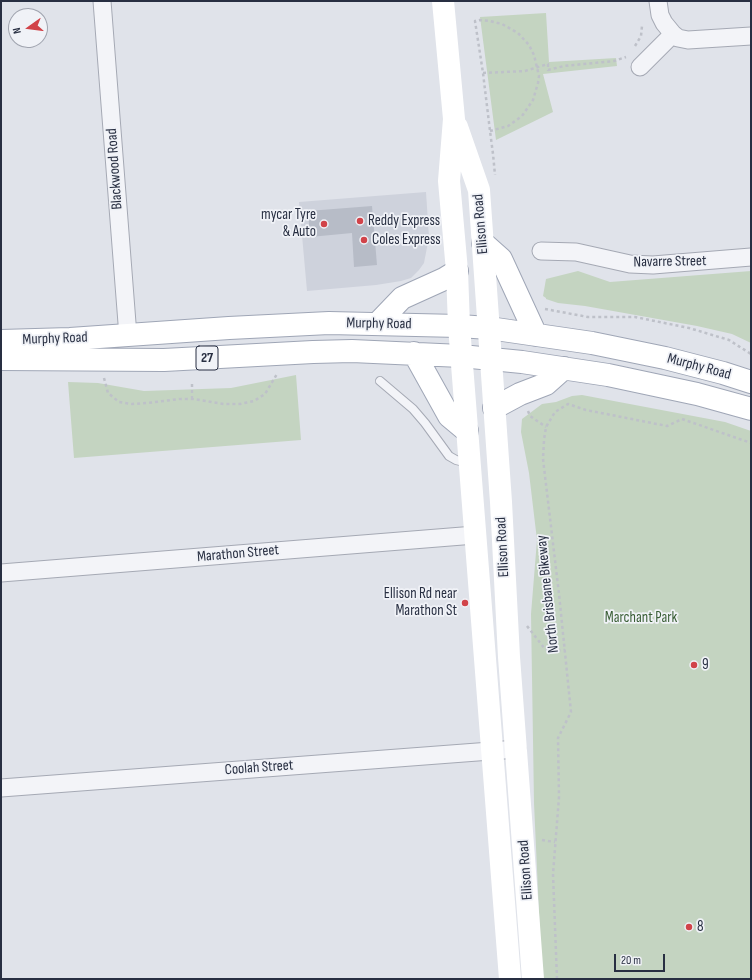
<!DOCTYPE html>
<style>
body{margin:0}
#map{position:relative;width:752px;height:980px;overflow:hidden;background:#e0e3ea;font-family:"Sofia Sans Condensed",sans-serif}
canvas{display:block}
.frame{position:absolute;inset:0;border:2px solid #282f42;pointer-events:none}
.north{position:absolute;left:8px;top:8px;width:40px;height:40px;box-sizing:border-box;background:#f0f2f7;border:1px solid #a0a4af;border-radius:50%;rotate:256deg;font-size:11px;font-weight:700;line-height:16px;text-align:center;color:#282f42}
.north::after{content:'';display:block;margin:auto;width:14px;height:18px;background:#d14349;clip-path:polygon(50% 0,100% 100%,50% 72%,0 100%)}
.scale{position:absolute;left:614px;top:954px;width:51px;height:18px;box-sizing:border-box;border:2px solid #282f42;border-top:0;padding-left:5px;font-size:12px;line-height:14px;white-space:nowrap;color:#282f42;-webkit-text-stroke:3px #f0f2f7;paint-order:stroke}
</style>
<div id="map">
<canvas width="752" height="980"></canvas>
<div class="frame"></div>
<div class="north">N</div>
<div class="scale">20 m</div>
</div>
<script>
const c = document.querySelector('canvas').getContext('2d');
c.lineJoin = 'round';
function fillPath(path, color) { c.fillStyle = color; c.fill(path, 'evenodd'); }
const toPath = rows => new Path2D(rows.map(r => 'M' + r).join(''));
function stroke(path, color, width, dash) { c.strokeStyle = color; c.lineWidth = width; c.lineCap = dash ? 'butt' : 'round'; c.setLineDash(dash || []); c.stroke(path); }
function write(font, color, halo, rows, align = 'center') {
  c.font = font + ' "Sofia Sans Condensed",sans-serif'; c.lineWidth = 3.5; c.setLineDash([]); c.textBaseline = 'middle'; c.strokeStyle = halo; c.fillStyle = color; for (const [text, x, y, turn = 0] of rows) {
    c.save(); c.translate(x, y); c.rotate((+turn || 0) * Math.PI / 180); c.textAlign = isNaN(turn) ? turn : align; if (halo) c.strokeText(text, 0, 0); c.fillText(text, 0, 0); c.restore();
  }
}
const built = toPath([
 [426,192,429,237,424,263,419,270,411,278,401,281,376,285,307,291,299,202]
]);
const green = toPath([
 [546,13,549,62,616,58,617,66,543,74,553,112,496,140,480,17],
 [578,271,610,282,751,271,751,343,732,334,697,326,585,306,558,303,546,299,546,298,543,296,546,279],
 [296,375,301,440,74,458,68,382,98,383,144,391,231,388],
 [582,395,725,422,751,431,751,979,542,979,534,803,531,614,537,540,529,473,521,432,522,419,542,404,556,402,572,396]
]);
const building = toPath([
 [372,206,377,265,354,267,352,233,310,237,308,211]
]);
const path = toPath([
 [635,46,641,36,642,26],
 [483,73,525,71,548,64,548,70,564,66,614,61,626,57],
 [490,131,508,126,522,116,533,100,538,83,539,76,534,55,529,45,518,33,502,24,490,21,480,20,475,21,483,73,490,131,493,154,495,175],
 [545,309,588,317,635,317,689,328,729,340,751,354],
 [104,378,108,393,119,402,132,404,148,403,179,399,193,399,224,404,240,404,254,401,265,394,277,374],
 [192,399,192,384],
 [528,411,530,416,546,427],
 [527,626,545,649,552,651,565,650],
 [542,840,555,842],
 [557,979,553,874,559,797,558,738,571,712,559,594,543,459,544,440,546,427,555,412,568,404,586,410,667,426,682,419,751,443]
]);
const lane = toPath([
 [380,381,413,409,425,423,449,456,456,460,468,463]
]);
const street = toPath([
 [102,1,128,336],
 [658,1,660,15,664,23,673,34],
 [640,67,673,34,678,38,688,40,751,36],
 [541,251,576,252,630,264,653,265,751,257],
 [1,573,475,535],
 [1,788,517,749]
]);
const secondary = toPath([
 [443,1,454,119,449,181,457,271,459,326,510,979],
 [457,127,479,190,501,502,509,657,533,979]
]);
const primary = toPath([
 [483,243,501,259,536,335],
 [378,323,402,298,444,279,457,271],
 [1,341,70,339,229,328,329,323,459,326,489,328,592,343,665,358,723,373,751,382],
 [414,353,449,416,467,431],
 [1,359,164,360,313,352,352,351,461,356,522,362,608,375,697,394,751,409],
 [494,408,520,394,546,384,564,368]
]);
const markers = [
 [360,221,4,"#d14349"],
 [324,224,4,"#d14349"],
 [364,240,4,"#d14349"],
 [465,603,4,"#d14349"],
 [694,665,4,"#d14349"],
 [689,927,4,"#d14349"]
];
const shields = [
 [207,358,22]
];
const shieldNames = [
 ["27",207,358]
];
const streetNames = [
 ["Blackwood Road",115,169,-94],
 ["Ellison Road",481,224,-95],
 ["Navarre Street",670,262,-1],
 ["Murphy Road",379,324,1],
 ["Murphy Road",55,339,-2],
 ["Murphy Road",699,367,15],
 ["Ellison Road",503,547,-93],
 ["Marathon Street",238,554,-5],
 ["North Brisbane Bikeway",548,594,-96],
 ["Coolah Street",259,768,-4],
 ["Ellison Road",526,870,-94]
];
const poiNames = [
 ["mycar Tyre",316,215,"right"],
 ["& Auto",316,232,"right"],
 ["Reddy Express",368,221],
 ["Coles Express",372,240],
 ["Ellison Rd near",457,594,"right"],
 ["Marathon St",457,611,"right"],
 ["9",702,665],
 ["8",697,927]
];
const parkNames = [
 ["Marchant Park",641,618]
];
fillPath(built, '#ced2dc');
fillPath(green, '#c4d4c1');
fillPath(building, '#b7bcc7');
stroke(lane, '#a5a9b4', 10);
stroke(street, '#a5a9b4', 19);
stroke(primary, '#9fa6b6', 24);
stroke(path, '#bec1c9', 2.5, [3, 3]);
stroke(lane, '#f3f4f8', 8);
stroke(street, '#f3f4f8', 17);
stroke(secondary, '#fff', 22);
stroke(primary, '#fff', 22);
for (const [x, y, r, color] of markers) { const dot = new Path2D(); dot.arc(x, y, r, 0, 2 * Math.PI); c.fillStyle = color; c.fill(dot); stroke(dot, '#f0f2f7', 1.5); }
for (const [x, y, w] of shields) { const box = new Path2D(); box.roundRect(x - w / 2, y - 12, w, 24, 3); c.fillStyle = '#f0f2f7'; c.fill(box); stroke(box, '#282f42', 1); }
write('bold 14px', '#282f42', null, shieldNames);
write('15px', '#282f42', '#f0f2f7', streetNames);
write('15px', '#282f42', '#f0f2f7', poiNames, 'left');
write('15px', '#395e35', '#f0f2f7', parkNames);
</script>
